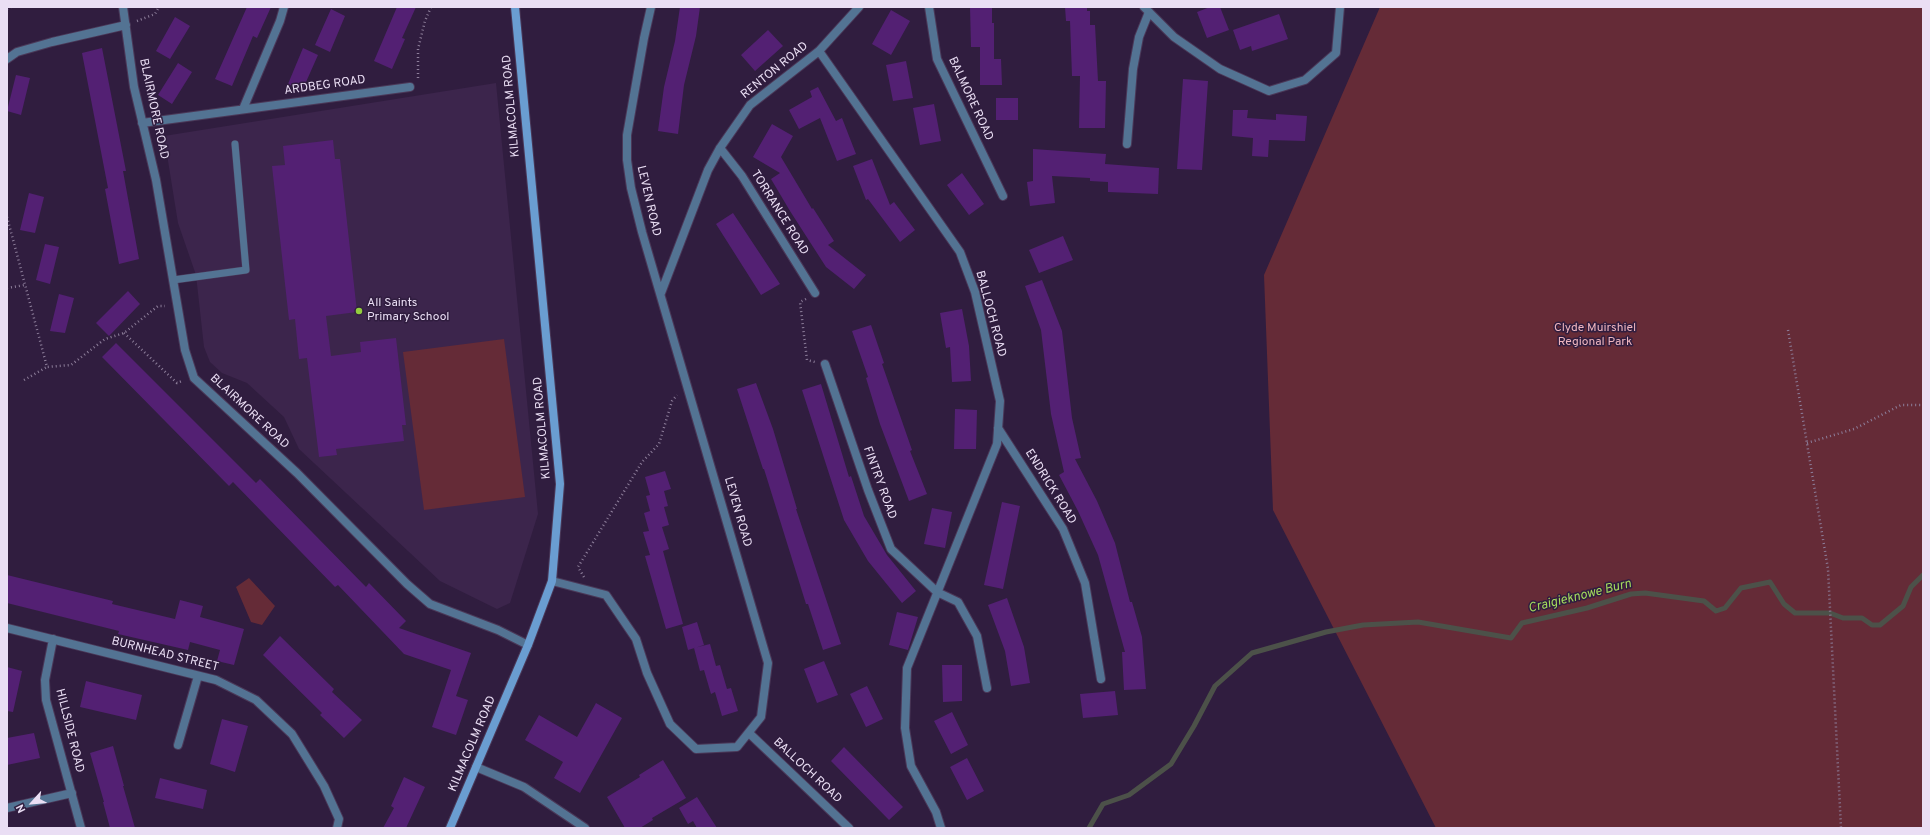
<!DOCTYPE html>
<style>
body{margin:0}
#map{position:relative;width:1930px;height:835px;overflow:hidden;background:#301d3f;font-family:Overpass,sans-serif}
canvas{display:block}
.frame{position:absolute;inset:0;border:8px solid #eadef4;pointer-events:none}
.north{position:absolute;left:12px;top:783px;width:40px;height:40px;-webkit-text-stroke:3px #301d3f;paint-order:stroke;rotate:243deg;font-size:11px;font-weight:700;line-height:16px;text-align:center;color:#eadef4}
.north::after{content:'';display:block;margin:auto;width:14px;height:18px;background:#eadef4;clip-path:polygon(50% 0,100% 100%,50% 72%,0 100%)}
</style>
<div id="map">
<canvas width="1930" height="835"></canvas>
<div class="frame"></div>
<div class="north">N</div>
</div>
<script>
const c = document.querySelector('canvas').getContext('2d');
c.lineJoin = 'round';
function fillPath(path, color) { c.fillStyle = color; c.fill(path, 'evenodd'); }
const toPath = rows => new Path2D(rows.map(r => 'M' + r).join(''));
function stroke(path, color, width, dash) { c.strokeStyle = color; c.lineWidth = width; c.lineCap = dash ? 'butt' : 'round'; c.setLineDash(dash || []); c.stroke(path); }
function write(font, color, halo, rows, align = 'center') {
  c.font = font + ' Overpass,sans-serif'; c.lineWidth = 3; c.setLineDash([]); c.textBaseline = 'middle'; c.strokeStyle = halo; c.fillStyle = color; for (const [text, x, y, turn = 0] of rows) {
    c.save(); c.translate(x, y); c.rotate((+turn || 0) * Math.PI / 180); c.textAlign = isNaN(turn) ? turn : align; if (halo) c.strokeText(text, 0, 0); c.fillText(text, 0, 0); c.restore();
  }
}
const built = toPath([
 [496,83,538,514,510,603,497,609,440,581,299,449,284,417,247,383,222,373,210,362,204,347,196,275,178,223,164,136]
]);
const green = toPath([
 [1380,7,1923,7,1923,828,1436,828,1273,510,1264,275],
 [504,339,525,497,424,510,403,352],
 [249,578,275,606,262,625,251,622,236,587]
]);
const stream = toPath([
 [1089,828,1103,804,1129,795,1171,764,1194,726,1215,686,1252,653,1326,632,1363,625,1418,622,1511,638,1522,623,1587,608,1631,594,1645,593,1704,601,1716,611,1725,608,1741,588,1770,582,1784,604,1795,613,1830,613,1843,618,1862,618,1872,625,1880,625,1903,606,1911,587,1923,575]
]);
const building = toPath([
 [247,7,271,7,257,38,253,36,232,86,215,79],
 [397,7,416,7,402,38,405,39,392,69,374,61],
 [680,7,700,7,696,36,684,85,678,134,658,131,664,87,675,41],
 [970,7,992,7,992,23,994,23,994,59,1001,59,1002,85,980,85,980,47,971,47],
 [1065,7,1087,7,1087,11,1090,11,1090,25,1095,25,1098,81,1106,81,1105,128,1079,128,1080,76,1072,76,1070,21,1066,21],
 [1210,7,1220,7,1229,30,1207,38,1197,12],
 [331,9,345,16,330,52,315,45],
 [891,10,910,21,891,55,872,44],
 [1279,14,1288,39,1252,51,1251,46,1240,50,1233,30],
 [175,17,190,26,170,59,156,51],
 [768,30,783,46,755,71,741,55],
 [102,48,126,171,123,171,139,259,119,264,105,189,108,188,82,53],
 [303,48,318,55,302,91,288,84],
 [906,61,913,98,893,101,886,65],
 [178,63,192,72,172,104,158,95],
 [16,75,30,78,21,115,7,111],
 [1183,79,1208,81,1202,170,1177,169],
 [818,87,836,121,842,118,856,154,837,161,820,118,799,129,789,110,812,97,810,91],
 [996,98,1018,98,1018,120,996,120],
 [934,104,941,141,920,145,913,108],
 [1233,110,1248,110,1247,118,1276,120,1276,114,1307,116,1305,141,1269,140,1268,157,1252,156,1253,138,1232,136],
 [772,124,793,136,781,157,812,209,813,208,834,241,828,245,866,275,854,289,826,267,790,211,771,179,780,173,753,157],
 [333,140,335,159,340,159,357,312,326,316,331,356,361,352,360,342,396,338,406,425,402,425,404,441,336,449,337,455,319,457,307,358,299,359,295,319,289,320,272,166,285,165,283,146],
 [1033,149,1106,154,1105,164,1159,168,1158,194,1108,192,1108,182,1090,181,1090,178,1052,176,1055,203,1030,206,1027,182,1033,181],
 [872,159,890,205,894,202,915,230,900,242,868,199,866,200,853,166],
 [962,173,984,204,969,215,947,185],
 [29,193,44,197,35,233,20,230],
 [733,213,780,284,761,295,716,224],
 [1063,236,1073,260,1039,273,1029,250],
 [45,244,59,247,50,284,36,280],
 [1042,280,1062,331,1072,418,1081,458,1075,459,1097,501,1115,543,1130,602,1132,602,1142,637,1146,689,1124,690,1122,652,1125,652,1098,555,1078,511,1059,475,1064,472,1051,414,1041,330,1025,286],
 [128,291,140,304,109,336,96,323],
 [59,294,74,298,65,333,50,331],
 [962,309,969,346,971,381,952,382,950,347,946,348,940,313],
 [871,325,884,363,882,364,912,450,910,451,927,494,909,501,880,424,866,378,868,377,852,331],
 [116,343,256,483,260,479,366,587,369,583,406,621,399,628,471,653,456,696,468,700,456,735,432,727,451,670,404,654,338,585,335,587,233,482,229,486,102,357],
 [756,383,773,429,797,509,796,509,841,644,823,650,808,604,806,604,764,469,763,469,737,389],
 [821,384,849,477,851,476,864,516,887,555,916,591,902,603,868,561,844,520,802,390],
 [955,409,977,410,976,449,954,449],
 [665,471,671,489,664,491,668,506,664,507,669,525,662,527,669,549,663,551,683,624,666,629,645,556,650,555,643,532,649,531,644,513,650,511,646,496,650,495,645,477],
 [1002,502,1020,506,1003,589,984,585],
 [932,508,952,512,945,548,924,544],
 [7,575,113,601,112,604,175,619,180,600,203,606,200,617,244,629,234,665,217,661,220,650,190,642,188,650,118,634,119,631,7,603],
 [1007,598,1024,647,1030,683,1011,686,1005,651,988,605],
 [897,612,918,617,908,650,889,645],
 [697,622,704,645,688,650,682,627],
 [280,636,334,689,332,692,362,720,344,738,320,715,322,713,263,655],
 [710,644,716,666,720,665,727,689,731,688,738,711,722,716,715,692,711,694,704,670,700,671,694,648],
 [824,661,838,695,817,703,804,669],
 [942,665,962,665,962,701,943,702],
 [7,667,22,671,13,712,7,711],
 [86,681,142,695,136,720,80,707],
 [867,686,883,719,866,727,850,694],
 [1115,691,1118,715,1083,718,1080,694],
 [596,703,622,718,580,793,554,778,563,762,525,740,539,715,577,737],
 [952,712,968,745,951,754,934,721],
 [222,719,248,726,235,772,210,764],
 [34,733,40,758,7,765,7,738],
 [113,746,124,786,123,786,135,828,110,828,103,802,104,802,90,753],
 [844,747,903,807,889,820,831,761],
 [967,758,984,791,967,800,950,767],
 [663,760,686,798,652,818,653,820,640,828,625,828,607,797,640,777,639,775],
 [404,777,425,787,406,828,383,828,394,808,391,806],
 [160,778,207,790,203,809,155,798],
 [697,797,708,814,717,828,697,828,693,821,688,824,679,808]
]);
const path = toPath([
 [7,9,11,7],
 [137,21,155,14,159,7],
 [418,78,418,49,425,21,431,7],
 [7,217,47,367,71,365,105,339,124,333,158,306,165,306],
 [7,288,25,285],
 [806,299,800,302,807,360,815,362],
 [1788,330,1828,569,1841,828],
 [124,333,177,383,182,381],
 [24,380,47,367],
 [1807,443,1854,429,1901,405,1923,405],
 [584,577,578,567,642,462,659,444,672,401,677,395]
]);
const lane = toPath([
 [173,280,246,270,235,144]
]);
const street = toPath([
 [123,7,134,87,156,180,185,350,194,378,297,473,407,584,430,604,498,630,528,645],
 [929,7,937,59,1003,196],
 [1144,7,1174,37,1220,69,1269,91,1305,80,1336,53,1340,7],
 [819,51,960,252,975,292,1000,401,997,444,907,668,905,728,911,766,936,812,941,828],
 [7,59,17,52,52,42,126,25],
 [243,109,280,21,284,7],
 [142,123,410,87],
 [1127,144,1133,69,1139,37,1149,12],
 [720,148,742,176,815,293],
 [661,293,708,170,720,148,750,105,819,51,859,7],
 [825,364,868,490,891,549,937,592,958,602,977,636,987,688],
 [998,428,1063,529,1085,583,1101,679],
 [552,581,606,595,636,639,647,673,670,724,696,749,737,747,761,717,768,663,642,232,631,188,627,160,627,135,644,38,651,7],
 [7,628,216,680,256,700,292,734,324,786,339,819,337,828],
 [53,639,45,680,46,700,81,828],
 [749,733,849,828],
 [178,745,198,676],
 [476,767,524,787,585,828],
 [7,808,72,793]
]);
const secondary = toPath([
 [450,828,528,645,552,581,560,484,515,7]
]);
const markers = [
 [359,311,4,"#93cd3e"]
];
const streetNames = [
 ["RENTON ROAD",775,71,-39],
 ["ARDBEG ROAD",325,86,-8],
 ["BALMORE ROAD",970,99,65],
 ["KILMACOLM ROAD",512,106,-95],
 ["BLAIRMORE ROAD",153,109,78],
 ["LEVEN ROAD",648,201,77],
 ["TORRANCE ROAD",779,213,58],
 ["BALLOCH ROAD",990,314,75],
 ["BLAIRMORE ROAD",249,412,43],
 ["KILMACOLM ROAD",543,428,-95],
 ["FINTRY ROAD",879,483,70],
 ["ENDRICK ROAD",1050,487,58],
 ["LEVEN ROAD",737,512,74],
 ["BURNHEAD STREET",165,655,14],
 ["HILLSIDE ROAD",69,731,76],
 ["KILMACOLM ROAD",473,744,-67],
 ["BALLOCH ROAD",807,771,43]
];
const poiNames = [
 ["All Saints",367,304],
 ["Primary School",367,318]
];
const parkNames = [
 ["Clyde Muirshiel",1595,329],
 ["Regional Park",1595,343]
];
const waterNames = [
 ["Craigieknowe Burn",1580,597,-14]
];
fillPath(built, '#3c254c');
fillPath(green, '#652b37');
stroke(stream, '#4c5149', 5);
fillPath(building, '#532073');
stroke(lane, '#4a3858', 8);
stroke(street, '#4a3858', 10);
stroke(secondary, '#4a3858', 10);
stroke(path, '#8d7e9a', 2.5, [1, 3]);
stroke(lane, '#537393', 7);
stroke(street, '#537393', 8);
stroke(secondary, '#6a9dd1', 8);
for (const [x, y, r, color] of markers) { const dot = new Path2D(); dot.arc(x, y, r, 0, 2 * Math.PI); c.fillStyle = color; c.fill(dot); stroke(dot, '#301d3f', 1.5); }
write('12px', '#eadef4', '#301d3f', streetNames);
write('12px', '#eadef4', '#301d3f', poiNames, 'left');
write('12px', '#f0b6bf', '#301d3f', parkNames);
write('italic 13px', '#a5dc5c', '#301d3f', waterNames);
</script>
